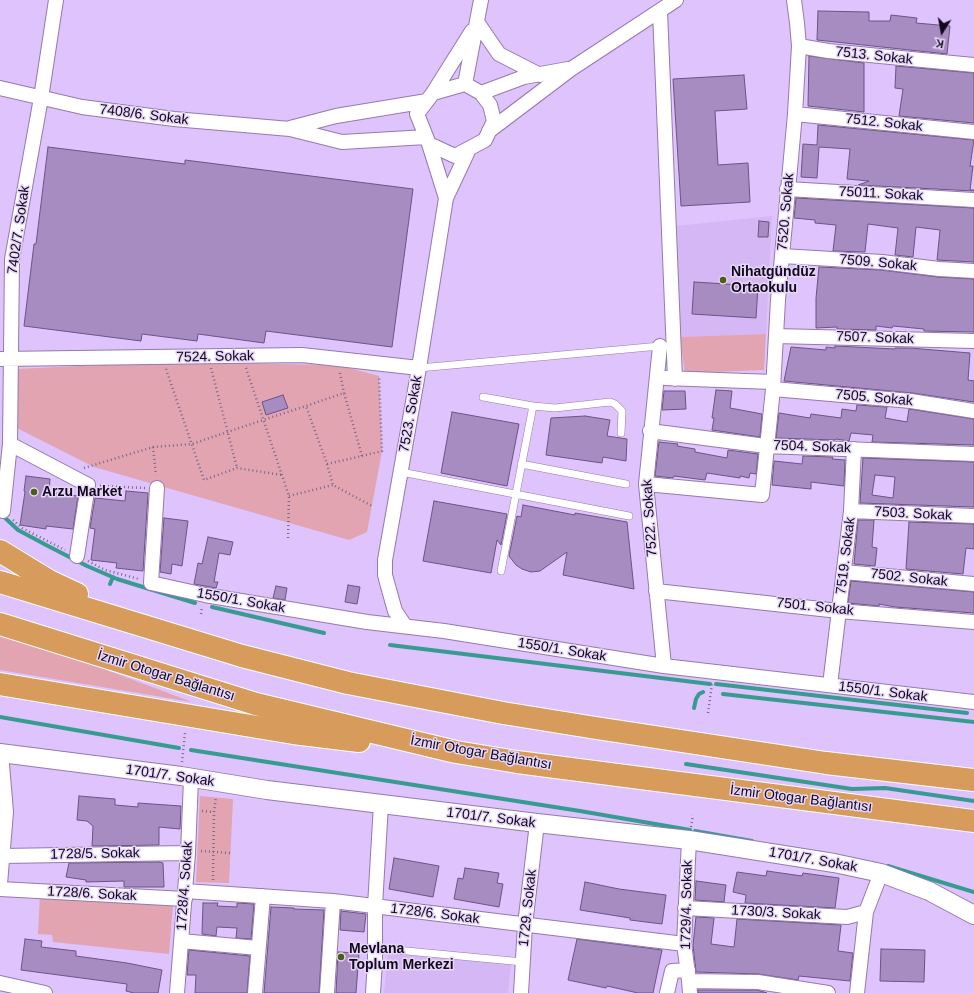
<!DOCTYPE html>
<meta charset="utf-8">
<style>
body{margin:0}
#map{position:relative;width:974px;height:993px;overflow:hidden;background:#dec3fc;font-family:Helvetica,sans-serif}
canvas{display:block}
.north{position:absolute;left:922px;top:12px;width:40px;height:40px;-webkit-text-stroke:3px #e6d6f9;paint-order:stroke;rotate:191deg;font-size:11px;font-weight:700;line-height:16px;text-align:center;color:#12081b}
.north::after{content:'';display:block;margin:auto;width:14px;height:18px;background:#12081b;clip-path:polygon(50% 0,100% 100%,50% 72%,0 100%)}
</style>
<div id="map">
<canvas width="974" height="993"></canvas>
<div class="north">K</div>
</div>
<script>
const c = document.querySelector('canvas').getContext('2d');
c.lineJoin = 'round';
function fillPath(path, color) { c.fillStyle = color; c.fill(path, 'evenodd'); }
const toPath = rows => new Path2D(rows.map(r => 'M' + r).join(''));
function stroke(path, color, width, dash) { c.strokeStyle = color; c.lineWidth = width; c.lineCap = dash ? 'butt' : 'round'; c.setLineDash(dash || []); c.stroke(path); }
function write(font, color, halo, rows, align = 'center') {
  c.font = font + ' Helvetica,sans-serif'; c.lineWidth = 3; c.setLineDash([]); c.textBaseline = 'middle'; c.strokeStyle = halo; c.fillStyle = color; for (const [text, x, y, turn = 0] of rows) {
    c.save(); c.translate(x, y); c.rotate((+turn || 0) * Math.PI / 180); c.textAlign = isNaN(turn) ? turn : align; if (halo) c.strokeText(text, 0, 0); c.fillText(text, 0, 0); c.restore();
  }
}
const built = toPath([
 [772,216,766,334,680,337,676,226],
 [388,953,511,965,508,993,384,993]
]);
const green = toPath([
 [766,334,764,370,685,373,680,337],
 [163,362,338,365,379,376,382,451,367,532,349,540,94,467,15,427,17,369],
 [0,630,192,702,0,670],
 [200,796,233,799,229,883,196,882],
 [40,894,173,903,169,954,53,942,52,935,38,934]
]);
const stream = toPath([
 [2,515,18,530,48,546,87,566,117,579,195,603],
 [110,584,113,577],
 [212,607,324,633],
 [390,645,710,684],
 [716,684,967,713],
 [723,694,974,722],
 [694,708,696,699,699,694,703,692],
 [0,717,179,748],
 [191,750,580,811,690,830],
 [686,764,852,789,885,788,974,801],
 [695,831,752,841],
 [888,866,974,892]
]);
const building = toPath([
 [818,11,869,12,869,21,890,21,891,15,917,18,916,23,950,26,947,54,817,40,818,11],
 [809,56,864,63,864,112,808,106,809,56],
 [896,66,974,73,974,123,899,116,903,89,895,88,896,66],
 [744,75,747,109,715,111,718,165,748,163,750,202,681,206,673,79,744,75],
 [818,125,974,140,970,166,973,166,970,190,974,190,974,191,858,185,869,181,847,179,850,149,819,147,817,178,801,177,803,144,817,145,818,125],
 [48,147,185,164,185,160,413,189,392,347,266,331,264,343,198,334,197,341,142,334,141,341,24,326,34,244,36,244,48,147],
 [796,198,974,208,974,262,937,260,940,230,916,227,913,257,895,255,898,228,868,224,865,252,833,251,836,225,815,223,815,220,794,218,796,198],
 [759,221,769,222,768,237,758,237,759,221],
 [819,267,881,270,938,277,974,279,974,332,924,331,924,329,893,326,892,328,876,326,876,330,837,329,837,327,816,328,816,298,819,267],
 [694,282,758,286,756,318,692,314,694,282],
 [835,346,895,349,895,348,910,348,970,353,968,380,974,381,974,402,912,393,784,381,791,347,826,350,826,347,835,348,835,346],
 [716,390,732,391,730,408,762,414,760,437,712,430,714,418,712,418,716,390],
 [664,391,685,391,686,409,662,410,664,391],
 [283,395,288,408,266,415,262,402,283,395],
 [857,405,887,407,885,418,907,422,909,409,974,419,974,445,872,442,873,435,851,433,849,441,836,439,835,440,776,438,779,413,810,418,811,414,841,418,842,409,856,411,857,405],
 [452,412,519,424,507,486,441,473,452,412],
 [585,416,610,420,607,436,627,439,626,461,603,457,602,463,546,455,551,418,585,416],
 [659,442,678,444,677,446,695,449,695,452,727,458,728,450,758,454,756,474,750,473,749,478,740,476,740,478,707,473,705,480,674,476,673,478,655,476,659,442],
 [803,456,833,457,832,459,845,460,844,486,811,482,811,489,772,485,774,461,802,464,803,456],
 [863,458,974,462,974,507,860,503,863,458],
 [875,475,895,477,893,498,872,495,875,475],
 [26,476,50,479,49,492,78,496,73,529,46,526,46,529,20,525,25,492,24,491,26,476],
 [126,491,148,493,143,571,116,568,117,563,91,560,95,529,90,528,95,498,125,501,126,491],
 [434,501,507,514,501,545,497,540,491,573,423,561,434,501],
 [523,505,575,515,575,513,627,522,634,589,563,575,567,552,540,571,531,572,522,569,516,565,509,556,517,516,521,517,523,505],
 [164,518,188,521,182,566,172,564,171,574,160,572,164,518],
 [858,520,874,520,872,547,877,548,875,566,854,564,858,520],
 [909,522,974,524,974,549,966,548,963,574,906,569,909,522],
 [208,537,233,542,230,555,219,553,214,582,218,582,216,588,194,584,198,563,202,564,208,537],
 [851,581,974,592,974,613,895,607,879,604,879,606,848,603,851,581],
 [348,585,360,587,357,604,345,602,348,585],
 [276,586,287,588,285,600,273,598,276,586],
 [79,796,115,799,115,805,138,807,138,803,181,806,180,829,159,827,159,845,92,846,93,826,87,821,77,820,79,796],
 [394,858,439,866,433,897,389,889,394,858],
 [159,862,163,863,164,887,124,887,124,881,86,882,86,880,66,877,69,863,159,862],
 [465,868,499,873,497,883,503,884,499,907,454,899,458,878,463,879,465,868],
 [767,871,802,876,803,873,839,878,835,908,745,903,746,895,733,892,737,872,766,876,767,871],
 [696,881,726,885,724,902,695,900,696,881],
 [585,882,619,889,666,895,662,924,630,920,630,918,580,910,585,882],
 [203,903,218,903,217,906,237,907,237,903,254,904,251,939,236,938,237,928,217,927,216,936,202,934,203,903],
 [271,907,294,908,294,909,324,910,319,993,264,993,271,907],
 [341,911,366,914,364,932,340,930,341,911],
 [696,917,714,918,711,944,734,947,737,919,841,925,838,951,853,953,850,981,799,976,798,980,758,974,696,972,693,945,696,917],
 [25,939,42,941,41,947,76,951,76,956,127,963,162,970,158,993,134,993,126,991,127,984,21,970,25,939],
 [577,939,662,950,653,993,638,993,607,986,606,988,568,980,577,939],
 [881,949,925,950,924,982,880,981,881,949],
 [189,950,250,956,247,993,195,993,196,975,187,975,189,950],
 [338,952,359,953,356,993,336,993,338,952],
 [698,990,757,990,767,993,698,993,698,990]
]);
const path = toPath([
 [211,368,237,468],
 [246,368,289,496,288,540],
 [166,369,204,480,237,468,282,475],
 [340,373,344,393],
 [153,447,156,475],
 [362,456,382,451,379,376],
 [327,464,333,485,372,506],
 [84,468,153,447,192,444,263,420,306,406,344,393,362,456,327,464,306,406],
 [100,486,145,488],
 [289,496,333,485],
 [13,520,22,528,65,550],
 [88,561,105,570,139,579],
 [201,614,202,606],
 [708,713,712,684],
 [182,762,185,733],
 [202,811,214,812],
 [691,827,693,815],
 [201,851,230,853],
 [213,880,214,812,216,797]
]);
const service = toPath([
 [419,368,660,346],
 [483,397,533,406,501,571],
 [533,406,555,408,610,402,615,404,622,411,621,433],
 [521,464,626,484],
 [401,472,629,516],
 [375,948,523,962]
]);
const minor = toPath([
 [660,11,675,379],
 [477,22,499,54,540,75],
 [799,46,828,51,974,65],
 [465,84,481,93,490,105,494,121,485,140,455,156,429,144,417,114,433,93,465,84],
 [465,84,481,0],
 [0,88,82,107,174,119,290,129,342,142,426,137],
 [433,93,472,31],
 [481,93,524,77,568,69],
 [795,114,974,132],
 [290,128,336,116,427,101],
 [489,131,571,69,676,0],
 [429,144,446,198],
 [787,189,974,200],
 [782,256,882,262,939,269,974,271],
 [776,336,974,341],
 [660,346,646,484,664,666],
 [0,359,302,355,419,368],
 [665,378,773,382],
 [773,389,911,401,974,411],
 [650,431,766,446,974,454],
 [10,444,88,485,77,556],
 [646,484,762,495,773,389,778,300,795,114,799,46,797,23,794,0],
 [157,488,151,583,205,595,367,622,444,631,664,666,974,702],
 [3,511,10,444,12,259,41,98,56,0],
 [851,511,974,516],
 [844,572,974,584],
 [656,591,839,611,974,622],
 [405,626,395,611,388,586,385,575,385,560,419,368,446,198,469,149],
 [830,685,851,511,854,449],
 [689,840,684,944,689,981,690,993],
 [2,856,188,853],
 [0,884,6,812,1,753],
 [0,889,185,899],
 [185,891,333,901,684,944],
 [685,908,847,917,866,912],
 [181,941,258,948],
 [689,981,758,982,828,993],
 [0,983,45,993],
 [177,993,188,853,191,779],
 [255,993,263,896],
 [327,993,333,901],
 [373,993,375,961,375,906,381,804],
 [521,993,525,925,537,823],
 [667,993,672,971,688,970],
 [857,993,866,912,881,873]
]);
const tertiary = toPath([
 [0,753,181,776,267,790,537,823,689,840,834,863,881,873,929,891,974,915]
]);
const motorway = toPath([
 [0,551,49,581,77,594],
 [0,582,242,656,348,683,503,713,596,728,826,763,974,780],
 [0,624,256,704,456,752,517,762,974,821],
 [0,684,293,733,359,741]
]);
const markers = [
 [723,280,4,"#47610f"],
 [34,492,4,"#47610f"],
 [341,957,4,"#47610f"]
];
const streetNames = [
 ["7513. Sokak",874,56,6],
 ["7408/6. Sokak",144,115,7],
 ["7512. Sokak",884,123,6],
 ["75011. Sokak",881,194,3],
 ["7520. Sokak",786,212,-85],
 ["7402/7. Sokak",19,230,-82],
 ["7509. Sokak",878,263,5],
 ["7507. Sokak",875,338,2],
 ["7524. Sokak",215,357,-1],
 ["7505. Sokak",874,398,5],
 ["7523. Sokak",411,414,-80],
 ["7504. Sokak",812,447,2],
 ["7503. Sokak",913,514,3],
 ["7522. Sokak",650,518,-94],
 ["7519. Sokak",846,556,-83],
 ["7502. Sokak",909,578,6],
 ["1550/1. Sokak",241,601,10],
 ["7501. Sokak",815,607,6],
 ["1550/1. Sokak",562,650,9],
 ["İzmir Otogar Bağlantısı",166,676,17],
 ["1550/1. Sokak",883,692,7],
 ["İzmir Otogar Bağlantısı",481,753,10],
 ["1701/7. Sokak",170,776,8],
 ["İzmir Otogar Bağlantısı",801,799,7],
 ["1701/7. Sokak",491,818,7],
 ["1728/5. Sokak",95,854,-1],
 ["1701/7. Sokak",813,860,10],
 ["1728/4. Sokak",185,886,-86],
 ["1728/6. Sokak",92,894,3],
 ["1729/4. Sokak",687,905,-89],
 ["1729. Sokak",528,908,-84],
 ["1730/3. Sokak",776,913,3],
 ["1728/6. Sokak",435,914,7]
];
const poiNames = [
 ["Nihatgündüz",731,272],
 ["Ortaokulu",731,288],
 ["Arzu Market",42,492],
 ["Mevlana",349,949],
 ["Toplum Merkezi",349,965]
];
fillPath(built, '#d5b7f6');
fillPath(green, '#e1a4b0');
stroke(stream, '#389b91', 4);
fillPath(building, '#a68cc1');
stroke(building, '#6c5385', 1);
stroke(service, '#947aaf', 8);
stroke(minor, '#947aaf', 16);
stroke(tertiary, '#947aaf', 20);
stroke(motorway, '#fff', 24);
stroke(path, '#7a688e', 2.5, [1, 3]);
stroke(service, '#fff', 7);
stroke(minor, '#fff', 14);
stroke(tertiary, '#fff', 18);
stroke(motorway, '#d79b5c', 22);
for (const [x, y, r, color] of markers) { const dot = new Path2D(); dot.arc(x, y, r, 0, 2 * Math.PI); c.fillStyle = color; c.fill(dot); stroke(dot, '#e6d6f9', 1.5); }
write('14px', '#12081b', '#e6d6f9', streetNames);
write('bold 14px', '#12081b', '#e6d6f9', poiNames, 'left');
</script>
